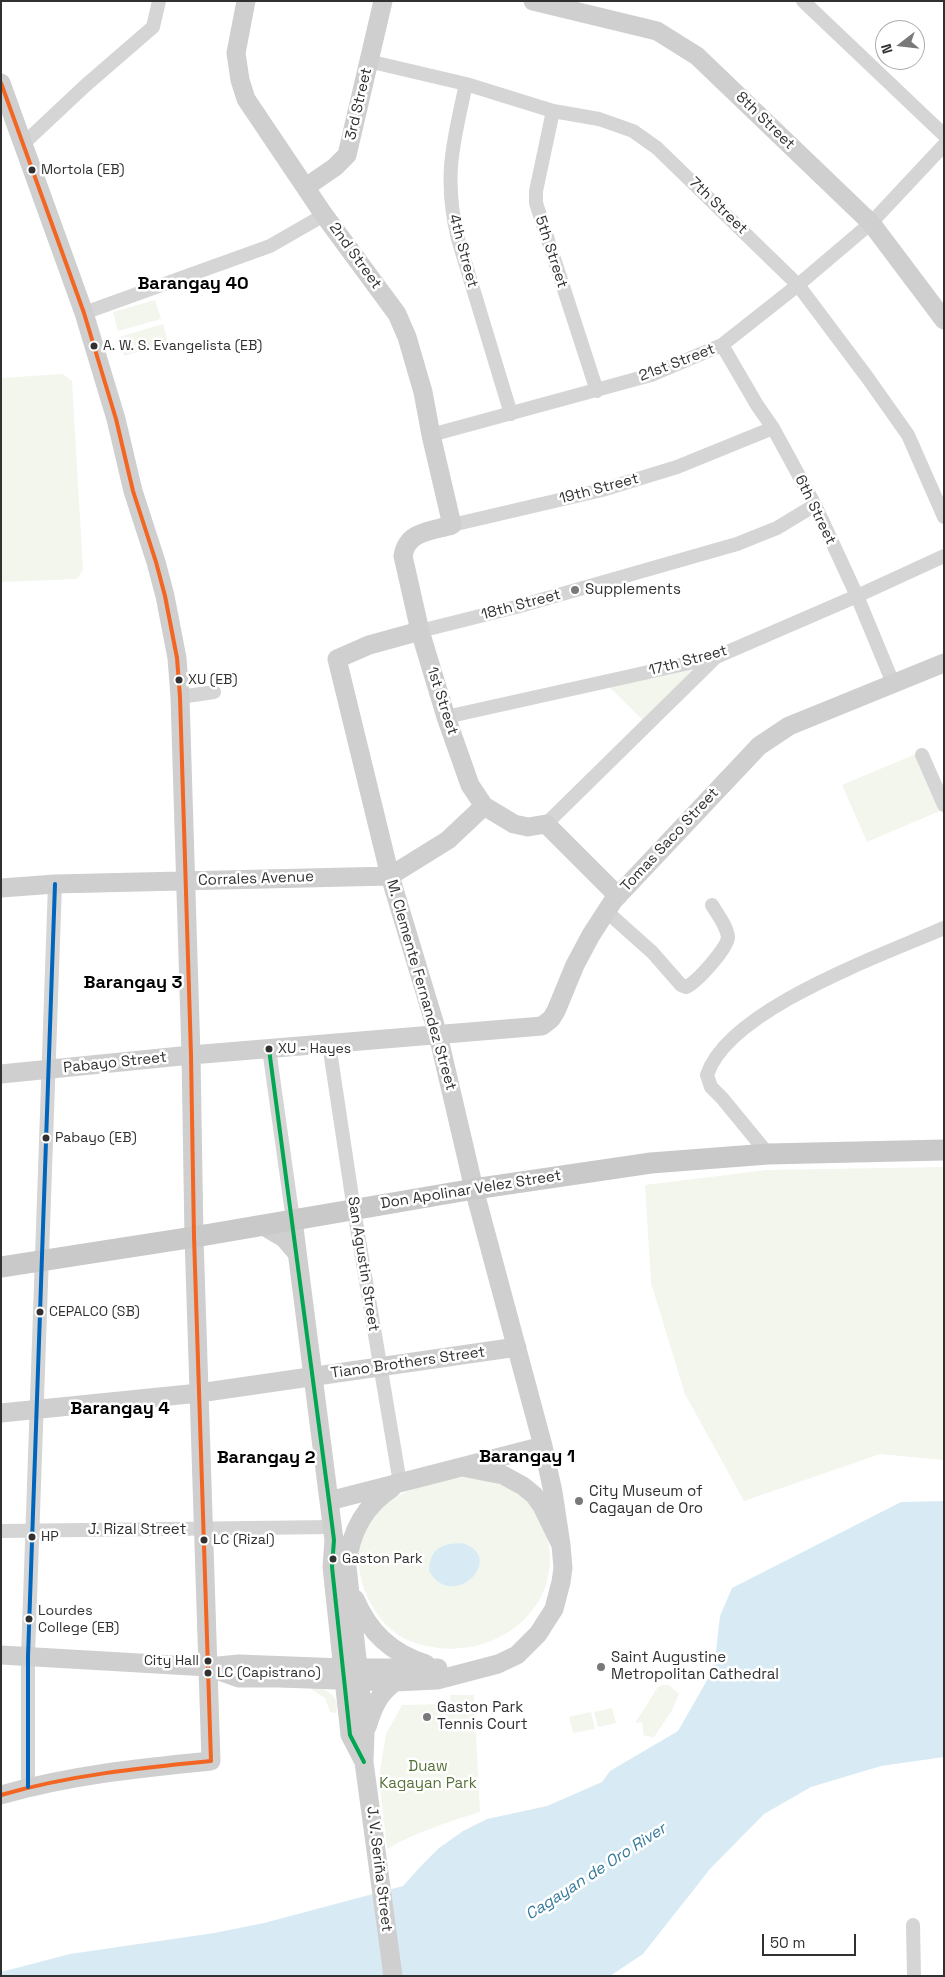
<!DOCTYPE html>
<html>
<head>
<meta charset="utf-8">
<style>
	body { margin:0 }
	#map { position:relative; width:945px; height:1977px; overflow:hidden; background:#fff; font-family:"Space Grotesk",sans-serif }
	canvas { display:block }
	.frame { position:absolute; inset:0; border:2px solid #313131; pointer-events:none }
	.north { position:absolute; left:875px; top:20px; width:50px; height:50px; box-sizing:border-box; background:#fff; border:1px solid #adadad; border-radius:50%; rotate:254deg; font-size:14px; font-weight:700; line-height:20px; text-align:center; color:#313131 }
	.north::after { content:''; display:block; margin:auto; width:18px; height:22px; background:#797979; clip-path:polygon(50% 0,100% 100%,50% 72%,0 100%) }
	.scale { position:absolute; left:762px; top:1934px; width:94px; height:22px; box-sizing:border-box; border:2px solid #313131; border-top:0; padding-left:6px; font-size:15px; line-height:18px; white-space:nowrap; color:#313131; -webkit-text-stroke:4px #fff; paint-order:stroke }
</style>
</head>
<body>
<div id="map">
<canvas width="945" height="1977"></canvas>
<div class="frame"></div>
<div class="north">N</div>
<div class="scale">50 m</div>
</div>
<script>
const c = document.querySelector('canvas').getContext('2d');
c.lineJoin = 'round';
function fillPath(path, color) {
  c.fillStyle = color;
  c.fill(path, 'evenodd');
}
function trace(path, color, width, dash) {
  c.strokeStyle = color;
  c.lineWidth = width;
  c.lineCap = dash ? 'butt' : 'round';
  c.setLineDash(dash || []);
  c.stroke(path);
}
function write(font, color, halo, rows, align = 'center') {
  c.font = font + ' "Space Grotesk",sans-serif';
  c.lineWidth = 5;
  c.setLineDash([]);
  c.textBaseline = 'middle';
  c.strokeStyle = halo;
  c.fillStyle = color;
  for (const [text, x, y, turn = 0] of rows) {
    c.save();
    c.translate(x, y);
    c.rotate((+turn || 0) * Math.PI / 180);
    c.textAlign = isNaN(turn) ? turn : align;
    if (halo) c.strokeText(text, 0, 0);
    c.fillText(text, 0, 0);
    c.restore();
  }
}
const green = new Path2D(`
	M155 300 161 319 118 331 113 312Z
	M163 324 168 343 124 356 119 337Z
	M63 374 72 381 83 570 77 579 1 582V378Z
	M700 666 645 722 606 684Z
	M918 753 942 810 867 842 842 785Z
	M944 1167V1460L880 1454 744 1501 685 1394 651 1283 645 1185 767 1170Z
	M465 1477C481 1479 498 1481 512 1489 530 1499 542 1516 547 1536 564 1604 504 1655 438 1648 423 1646 404 1641 393 1631 364 1607 348 1559 367 1525 384 1494 432 1479 465 1477Z
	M663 1685H669L679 1694 671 1712 654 1737 644 1736 642 1722 635 1723 658 1687Z
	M312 1686C327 1689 341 1696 336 1713L330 1712 325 1698 312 1690Z
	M450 1695H474L480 1812C448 1822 416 1832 387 1849L379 1777 386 1734 402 1705 451 1704Z
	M612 1708 616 1723 598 1727 594 1712Z
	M591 1712 595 1729 573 1733 569 1717Z`);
const water = new Path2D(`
	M944 1501V1757L881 1766 811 1787 764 1814 710 1869 643 1954 610 1976H1V1972L70 1954 214 1933 264 1923 403 1886 421 1866 439 1848 463 1831 487 1819 547 1806 602 1782 610 1771 678 1731 714 1668 720 1616 732 1588 901 1502Z
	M462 1543C508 1557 453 1613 429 1571 430 1548 441 1544 462 1543Z`);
const street = new Path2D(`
	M803 1 944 135
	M368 61 466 84 553 111 599 119 633 131 657 148 798 285 867 377 908 435 944 517
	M466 84C453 143 443 178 458 239L511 414
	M553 111 536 191V203L597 391
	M22 145 86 85 153 27 159 1
	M84 313 270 246 324 215
	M722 345 757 405 773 428 815 505 857 596 893 683
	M431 435 651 375 722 345 798 285 871 223 944 145
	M452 525 602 490 677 467 773 428
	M420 631 520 606 737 544 777 528 815 505
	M180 697 214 692
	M446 717 716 657 857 596 944 556
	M922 755 944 805
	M546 824 716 657
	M606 911 652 952 681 985 686 987C696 983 728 948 728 937 727 926 717 914 712 905
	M329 1044 354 1210 400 1483
	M269 1049 293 1220
	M768 1154 722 1098 711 1087 707 1075C728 1009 883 955 944 928
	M1 1531 332 1527
	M28 1787V1656L55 884
	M913 1925 914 1976`);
const secondary = new Path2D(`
	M246 1 236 53 240 80 246 99 324 215 397 314 407 337 423 392 431 435 452 525C431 531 407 531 403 556L420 631 446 717 470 785 484 806 514 824 528 827 546 824 618 896
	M533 1 657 31 697 56 871 223 944 320
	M1 83 84 313 116 419 133 491 156 562 165 596 177 658 180 697 191 1055 194 1237 211 1761C140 1768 70 1775 1 1795
	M306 187 335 167 347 155 383 1
	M420 631 369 645 337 659 390 876 438 1035 474 1189 543 1446 553 1492 561 1545
	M390 876 448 840 484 806
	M1 888 55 884 390 876
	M1 1074 191 1055 542 1026 551 1019 556 1011 575 965 591 935 613 901 759 746 789 726 944 663
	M293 1220 334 1540 332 1567 350 1735 364 1762
	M262 1225 284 1238 296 1252
	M1 1413 199 1393 517 1347
	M329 1501 543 1446
	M334 1540 347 1566 365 1733 364 1762 393 1976
	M347 1566C350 1533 364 1506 392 1488
	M355 1599C369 1632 391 1653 426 1664
	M1 1655 208 1667 239 1664 343 1668H438
	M208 1667 239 1678H279L395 1682 437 1680 498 1664 517 1655 538 1634 554 1609 561 1582 563 1568 561 1545 542 1506 534 1495 523 1486 503 1475 462 1467
	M367 1727C373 1708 378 1694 395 1682`);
const primary = new Path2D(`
	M1 1267 194 1237 474 1189 651 1163 768 1154 944 1150`);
const bus1 = new Path2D(`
	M1 83 84 313 116 419 133 491 156 562 165 596 177 658 180 697 191 1055 194 1237 211 1761C140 1768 70 1775 1 1795`);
const bus2 = new Path2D(`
	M28 1787V1656L55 884`);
const bus3 = new Path2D(`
	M269 1049 329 1501 334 1540 332 1567 350 1735 364 1762`);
const markers = [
	[32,170,4.5,"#313131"],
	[94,346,4.5,"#313131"],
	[575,590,5,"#797979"],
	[179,680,4.5,"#313131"],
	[269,1049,4.5,"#313131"],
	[46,1138,4.5,"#313131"],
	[40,1312,4.5,"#313131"],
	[579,1501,5,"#797979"],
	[32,1537,4.5,"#313131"],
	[204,1540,4.5,"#313131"],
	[333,1559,4.5,"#313131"],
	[29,1619,4.5,"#313131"],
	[208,1661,4.5,"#313131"],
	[601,1667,5,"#797979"],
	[208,1673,4.5,"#313131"],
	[427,1717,5,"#797979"]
];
const busNames = [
	["Mortola (EB)",41,170],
	["A. W. S. Evangelista (EB)",103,346],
	["XU (EB)",188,680],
	["XU - Hayes",278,1049],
	["Pabayo (EB)",55,1138],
	["CEPALCO (SB)",49,1312],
	["HP",41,1537],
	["LC (Rizal)",213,1540],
	["Gaston Park",342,1559],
	["Lourdes",38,1611],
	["College (EB)",38,1628],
	["City Hall",199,1661,"right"],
	["LC (Capistrano)",217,1673]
];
const streetNames = [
	["3rd Street",359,104,-77],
	["8th Street",765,121,44],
	["7th Street",718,206,44],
	["4th Street",463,251,75],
	["5th Street",551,252,72],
	["2nd Street",355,256,54],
	["21st Street",677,363,-21],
	["19th Street",599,489,-15],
	["6th Street",815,510,64],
	["18th Street",521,605,-15],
	["17th Street",688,661,-15],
	["1st Street",442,701,72],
	["Tomas Saco Street",670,840,-47],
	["Corrales Avenue",256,879,-2],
	["M. Clemente Fernandez Street",421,985,74],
	["Pabayo Street",115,1063,-6],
	["Don Apolinar Velez Street",471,1190,-9],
	["San Agustin Street",363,1264,81],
	["Tiano Brothers Street",408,1363,-8],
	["J. Rizal Street",137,1530],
	["J. V. Seriña Street",379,1869,83]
];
const poiNames = [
	["Supplements",585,590],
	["City Museum of",589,1492],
	["Cagayan de Oro",589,1509],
	["Saint Augustine",611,1658],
	["Metropolitan Cathedral",611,1675],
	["Gaston Park",437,1708],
	["Tennis Court",437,1725]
];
const parkNames = [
	["Duaw",428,1767],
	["Kagayan Park",428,1784]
];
const waterNames = [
	["Cagayan de Oro River",596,1872,-33]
];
const quarterNames = [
	["Barangay 40",193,284],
	["Barangay 3",133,983],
	["Barangay 4",120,1409],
	["Barangay 1",527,1457],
	["Barangay 2",266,1458]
];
fillPath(green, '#f2f6ed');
fillPath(water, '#d8ebf4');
trace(street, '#d5d5d5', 14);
trace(secondary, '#cfcfcf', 19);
trace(primary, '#c9c9c9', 21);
trace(bus1, '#f26522', 4);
trace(bus2, '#0065bd', 4);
trace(bus3, '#00a651', 4);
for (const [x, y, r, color] of markers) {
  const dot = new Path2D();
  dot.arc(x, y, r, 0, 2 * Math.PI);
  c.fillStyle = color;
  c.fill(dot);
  trace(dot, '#fff', 2);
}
write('14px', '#313131', '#fff', busNames, 'left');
write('15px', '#313131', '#fff', streetNames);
write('15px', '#313131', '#fff', poiNames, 'left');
write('15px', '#567239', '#fff', parkNames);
write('italic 16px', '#35799c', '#fff', waterNames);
write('bold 18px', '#000', '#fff', quarterNames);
</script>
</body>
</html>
